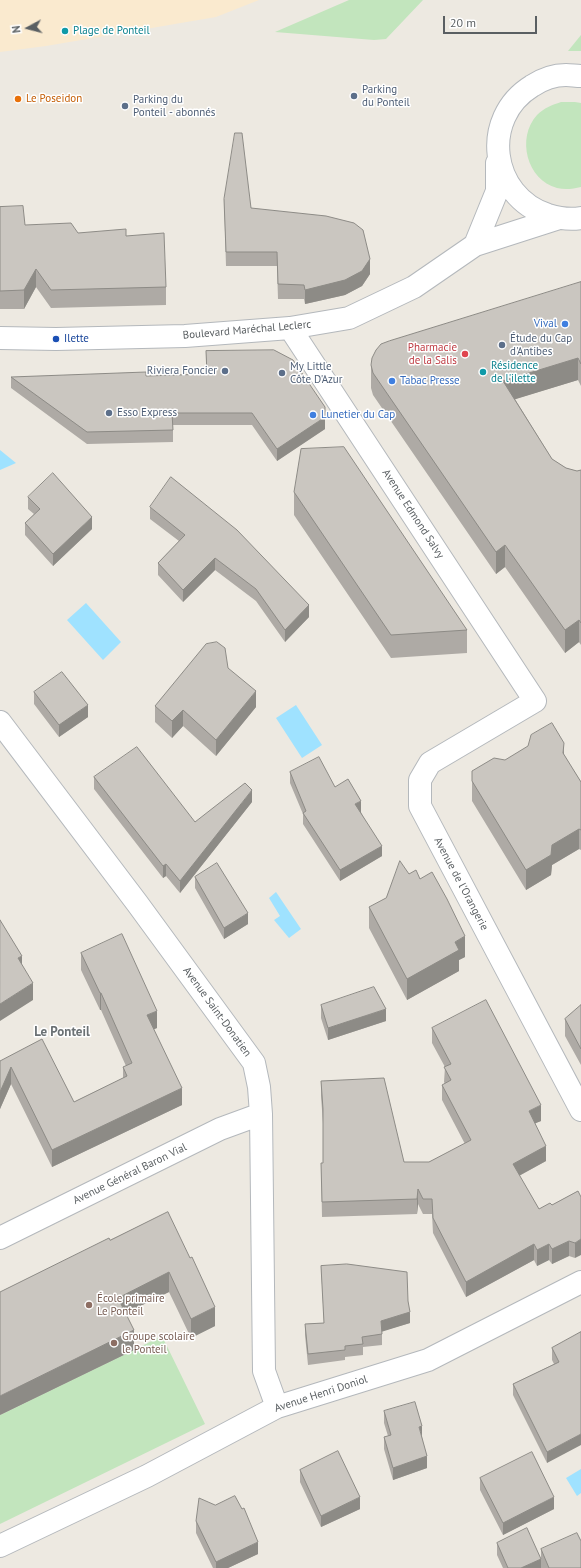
<!DOCTYPE html>
<html>
<head>
<meta charset="utf-8">
<style>
	body { margin:0 }
	#map { position:relative; width:581px; height:1568px; overflow:hidden; background:#ede9e1; font-family:"PT Sans",sans-serif }
	canvas { display:block }
	.north { position:absolute; left:8px; top:8px; width:40px; height:40px; -webkit-text-stroke:3px #fff; paint-order:stroke; rotate:263deg; font-size:11px; font-weight:700; line-height:16px; text-align:center; color:#5a5f62 }
	.north::after { content:''; display:block; margin:auto; width:14px; height:18px; background:#5a5f62; clip-path:polygon(50% 0,100% 100%,50% 72%,0 100%) }
	.scale { position:absolute; left:443px; top:16px; width:94px; height:18px; box-sizing:border-box; border:2px solid #5a5f62; border-top:0; padding-left:5px; font-size:12px; line-height:14px; white-space:nowrap; color:#5a5f62; -webkit-text-stroke:3px #fff; paint-order:stroke }
</style>
</head>
<body>
<div id="map">
<canvas width="581" height="1568"></canvas>
<div class="north">N</div>
<div class="scale">20 m</div>
</div>
<script>
const c = document.querySelector('canvas').getContext('2d');
c.lineJoin = 'round';
function fillPath(path, color) {
  c.fillStyle = color;
  c.fill(path, 'evenodd');
}
function trace(path, color, width, dash) {
  c.strokeStyle = color;
  c.lineWidth = width;
  c.lineCap = dash ? 'butt' : 'round';
  c.setLineDash(dash || []);
  c.stroke(path);
}
function write(font, color, halo, rows, align = 'center') {
  c.font = font + ' "PT Sans",sans-serif';
  c.lineWidth = 3;
  c.setLineDash([]);
  c.textBaseline = 'middle';
  c.strokeStyle = halo;
  c.fillStyle = color;
  for (const [text, x, y, turn = 0] of rows) {
    c.save();
    c.translate(x, y);
    c.rotate((+turn || 0) * Math.PI / 180);
    c.textAlign = isNaN(turn) ? turn : align;
    if (halo) c.strokeText(text, 0, 0);
    c.fillText(text, 0, 0);
    c.restore();
  }
}
const green = new Path2D(`
	M349 0H423L386 39 374 40 275 32Z
	M581 35V51H568Z
	M561 102H575L581 103V187C573 189 565 190 557 188 527 180 516 138 537 115 544 108 552 105 561 102Z
	M162 1336 205 1424 0 1524V1415Z`);
const sand = new Path2D(`
	M0 0H259L216 17 46 46 0 52Z`);
const water = new Path2D(`
	M0 450 16 463 0 470Z
	M86 603 121 642 103 660 67 620Z
	M296 705 322 745 302 758 276 718Z
	M276 892 301 929 289 938 274 920 280 916 269 898Z
	M581 1469V1493L577 1496 566 1478Z`);
const minor = new Path2D(`
	M581 76C576 76 571 75 566 75 554 75 541 80 532 86 480 118 490 196 548 215 558 218 570 220 581 218
	M475 245 497 191V163
	M290 328 535 701 430 763 420 780V806L581 1110
	M0 338 56 339 185 336 290 328 349 318 414 287 475 245 559 218
	M0 722 137 903 254 1063 259 1087 261 1114 264 1371 277 1407
	M0 1238 220 1129 261 1114
	M0 1546 147 1476 277 1407 428 1360 581 1282`);
const wall = new Path2D(`
	M224 199 251 208 370 274 362 286 345 295 305 304 304 299H278L277 266H226Z
	M0 207 25 225 78 233 126 236 166 287V305L51 308 36 287 24 309H0Z
	M581 282V386L578 380 515 399 552 459 566 468 577 471 581 470V645L579 642 565 653 505 567 496 574 373 395 371 388V365Z
	M206 351 325 429 277 461 252 425H173V442L87 444 11 388V377L146 376 206 374Z
	M294 492 467 630V653L391 658 294 515Z
	M28 497 92 529 53 566 25 535V523L34 514 28 509Z
	M150 507 309 617 285 642 256 601 215 570 183 602 158 575V563L179 541 150 519Z
	M228 668 256 707 216 756 183 726 172 738 155 722V706Z
	M34 692 88 717 59 737 34 704Z
	M564 755 581 782V850L579 849 552 865 551 875 526 890 472 801V781L505 760Z
	M290 772 335 787 361 812 382 856 340 881 303 824V814L290 783Z
	M94 777 195 822 252 802 180 893 166 876 163 878 94 789Z
	M195 877 248 924 224 939 195 888Z
	M369 907 465 957 459 960V971L407 1000 369 928Z
	M81 953 157 1028 154 1029 182 1105 52 1167 11 1084 0 1109V1061L74 1102 123 1078V1067L126 1066 101 1010H100L81 970Z
	M321 1005 386 1021 328 1040 321 1018Z
	M581 1005V1065L565 1036V1019Z
	M432 1028 541 1121 535 1123 546 1161 519 1176 539 1209 552 1205 578 1191 575 1258 569 1256 552 1264 549 1260 537 1266 534 1260 466 1297 433 1233 432 1214H423L418 1204 417 1214 322 1217 321 1163H323V1124L321 1096V1081L404 1162H429L465 1144 442 1100V1085L445 1084 444 1082 445 1067 432 1043Z
	M168 1212 215 1326 191 1338 169 1292 125 1313 134 1350 0 1415 110 1240Z
	M321 1266 408 1301 410 1323 382 1331V1345L363 1347V1355L345 1357V1360L308 1365 305 1335V1324L324 1323Z
	M581 1332 547 1463 513 1395V1384L554 1364 552 1360V1348Z
	M384 1411 422 1437 427 1468 393 1480 384 1449V1437L388 1436 384 1423Z
	M300 1470 360 1509 321 1527 300 1482Z
	M480 1478 554 1509 503 1535 480 1490Z
	M215 1505 258 1554 228 1568H213L196 1533V1521Z
	M497 1543 541 1559V1549L581 1568H503L497 1555Z`);
const shadedWall = new Path2D(`
	M370 259V274L362 286 345 295 305 304V290Z
	M36 269V287L24 309V290Z
	M578 358V380L503 403V381Z
	M325 417V429L277 461V449Z
	M92 517V529L53 566V554Z
	M505 545V567L496 574V552Z
	M215 558V570L183 602V590Z
	M309 605V617L285 642V630Z
	M579 620V642L565 653V630Z
	M256 691V707L216 756V740Z
	M88 705V717L59 737V725Z
	M183 710V726L172 738V721Z
	M564 743V763L563 753Z
	M252 790V802L180 893V881Z
	M361 801V812L355 815V804Z
	M579 829V849L552 865 551 875 526 890V870L552 845Z
	M382 846V856L340 881V870Z
	M166 864V876L163 878V866Z
	M248 913V924L224 939V928Z
	M465 936V957L459 960V971L407 1000V979L455 942Z
	M22 956V973L18 958Z
	M33 983V1000L0 1021V1004Z
	M100 993H101V1010H100Z
	M386 1009V1021L328 1040V1028Z
	M157 1011V1028L147 1032V1015Z
	M11 1067V1084L0 1109V1092Z
	M182 1088V1105L52 1167V1150Z
	M541 1105V1121L529 1126V1111Z
	M546 1146V1161L513 1179V1164Z
	M418 1189V1204L417 1214V1199Z
	M581 1239V1255L575 1258V1243Z
	M569 1241V1256L552 1264V1249Z
	M534 1244V1260L466 1297V1282Z
	M549 1244V1260L537 1266V1250Z
	M169 1272V1292L118 1317V1298Z
	M215 1307V1326L191 1338V1319Z
	M410 1312V1323L381 1332V1321Z
	M134 1330V1350L0 1415V1396Z
	M422 1426V1438L419 1427Z
	M581 1434V1445L547 1463V1452Z
	M427 1456V1468L393 1480V1468Z
	M360 1497V1509L321 1527V1516Z
	M554 1497V1509L503 1535V1523Z
	M258 1542V1554L228 1568H216V1562Z
	M541 1559V1568H521Z`);
const building = new Path2D(`
	M235 133H242L251 208 326 216 354 223 363 230 370 259 362 271 345 280 305 290 304 285 278 284 277 252H226L224 199Z
	M23 206 25 225 71 223 78 233 126 229V236L164 233 166 287 51 290 36 269 24 290 0 291V207Z
	M581 282V364L578 358 503 381 552 459 566 468 577 471 581 470V623L579 620 565 630 505 545 496 552 373 373 371 365 372 358 376 350 381 344 389 341Z
	M274 350 293 360 325 407V417L277 449 252 413H172L173 430 87 432 11 377 146 372V376L207 374 206 351Z
	M344 447 467 630 391 635 294 492 301 449Z
	M53 473 92 517 53 554 25 523 40 509 28 497Z
	M171 477 237 530 309 605 285 630 256 589 215 558 183 590 158 563 185 535 150 507Z
	M217 642 225 648 228 668 256 691 216 740 183 710 172 721 155 706 206 644Z
	M62 672 88 705 59 725 34 692Z
	M552 723 564 743 563 753 581 782V830L579 829 552 845 551 855 526 870 472 781V771L494 758 505 760 528 746 531 735Z
	M137 747 195 822 245 783 252 790 180 881 166 864 163 866 94 777Z
	M319 757 335 787 348 779 361 801 355 804 382 846 340 870 303 813 306 811 290 772Z
	M400 861 409 874 416 870 420 879 432 872 447 899 465 936 455 942 459 950 407 979 369 907 386 898Z
	M217 863 248 913 224 928 195 877Z
	M0 920 22 956 18 958 33 983 0 1004Z
	M122 934 157 1011 147 1015 182 1088 52 1150 11 1067 0 1092V1061L42 1039 74 1102 127 1076 123 1067 132 1063 101 993H100L81 953Z
	M374 987 386 1009 328 1028 321 1005Z
	M486 1000 541 1105 529 1111 546 1146 513 1164 539 1209 550 1203 552 1205 578 1191 581 1197V1239L575 1243 569 1241 552 1249 549 1244 537 1250 534 1244 466 1282 433 1218 432 1199H423L418 1189 417 1199 322 1202 321 1163H323V1109L321 1081 384 1078 404 1162H429L471 1140 442 1085 451 1080 444 1067 451 1064 432 1028Z
	M581 1005V1049L565 1019Z
	M168 1212 190 1258 192 1257 215 1307 191 1319 169 1272 118 1298 134 1330 0 1396V1292L109 1238 110 1240Z
	M347 1264 407 1272 408 1301 410 1312 381 1321 382 1334 362 1337 363 1344 345 1346V1350L308 1354 305 1324 324 1323 321 1266Z
	M581 1332V1434L547 1452 513 1384 559 1362 552 1348Z
	M415 1402 422 1426 419 1427 427 1456 393 1468 384 1437 391 1435 384 1411Z
	M338 1451 360 1497 321 1516 300 1470Z
	M532 1452 554 1497 503 1523 480 1478Z
	M235 1496 242 1509 244 1508 258 1542 216 1562 196 1521 199 1498 215 1505Z
	M527 1528 541 1559 521 1568H508L497 1543Z
	M577 1533 581 1541V1568H549L541 1549Z`);
const markers = [
	[65,31,4,"#0f9aa8"],
	[354,96,4,"#5c6f8a"],
	[18,99,4,"#e8710a"],
	[125,106,4,"#5c6f8a"],
	[565,324,4,"#3f7fe0"],
	[56,339,4,"#1a4fb4"],
	[502,345,4,"#5c6f8a"],
	[465,354,4,"#e0444e"],
	[225,371,4,"#5c6f8a"],
	[483,372,4,"#0f9aa8"],
	[282,373,4,"#5c6f8a"],
	[392,381,4,"#3f7fe0"],
	[109,413,4,"#5c6f8a"],
	[313,415,4,"#3f7fe0"],
	[89,1305,4,"#8d6e63"],
	[114,1343,4,"#8d6e63"]
];
const cultureNames = [
	["Plage de Ponteil",73,31],
	["Résidence",491,366],
	["de l'ilette",491,379]
];
const serviceNames = [
	["Parking",362,90],
	["du Ponteil",362,103],
	["Parking du",133,100],
	["Ponteil - abonnés",133,113],
	["Étude du Cap",510,339],
	["d'Antibes",510,352],
	["My Little",290,367],
	["Côte D'Azur",290,380],
	["Riviera Foncier",217,371,"right"],
	["Esso Express",117,413]
];
const foodNames = [
	["Le Poseidon",26,99]
];
const shopNames = [
	["Vival",557,324,"right"],
	["Tabac Presse",400,381],
	["Lunetier du Cap",321,415]
];
const streetNames = [
	["Boulevard Maréchal Leclerc",247,330,-5],
	["Avenue Edmond Salvy",413,514,57],
	["Avenue de l'Orangerie",461,884,62],
	["Avenue Saint-Donatien",217,1012,54],
	["Avenue Général Baron Vial",130,1174,-26],
	["Avenue Henri Doniol",321,1394,-18]
];
const transitNames = [
	["Ilette",64,339]
];
const healthNames = [
	["Pharmacie",457,348],
	["de la Salis",457,361]
];
const educationNames = [
	["École primaire",97,1299],
	["Le Ponteil",97,1312],
	["Groupe scolaire",122,1337],
	["le Ponteil",122,1350]
];
const quarterNames = [
	["Le Ponteil",62,1032]
];
fillPath(green, '#c2e5bd');
fillPath(sand, '#faeacf');
fillPath(water, '#9fe2ff');
trace(minor, '#b4b8bc', 24);
trace(minor, '#fff', 22);
fillPath(wall, '#aeaaa5');
fillPath(shadedWall, '#8d8b86');
fillPath(building, '#cac6c0');
trace(building, '#8d8b86', 1);
for (const [x, y, r, color] of markers) {
  const dot = new Path2D();
  dot.arc(x, y, r, 0, 2 * Math.PI);
  c.fillStyle = color;
  c.fill(dot);
  trace(dot, '#fff', 1.5);
}
write('11px', '#0d838f', '#fff', cultureNames, 'left');
write('11px', '#4e5e75', '#fff', serviceNames, 'left');
write('11px', '#c56008', '#fff', foodNames, 'left');
write('11px', '#366cbe', '#fff', shopNames, 'left');
write('11px', '#5a5f62', '#fff', streetNames);
write('11px', '#164399', '#fff', transitNames, 'left');
write('11px', '#be3a42', '#fff', healthNames, 'right');
write('11px', '#785e54', '#fff', educationNames, 'left');
write('bold 13px', '#6b7174', '#fff', quarterNames);
</script>
</body>
</html>
